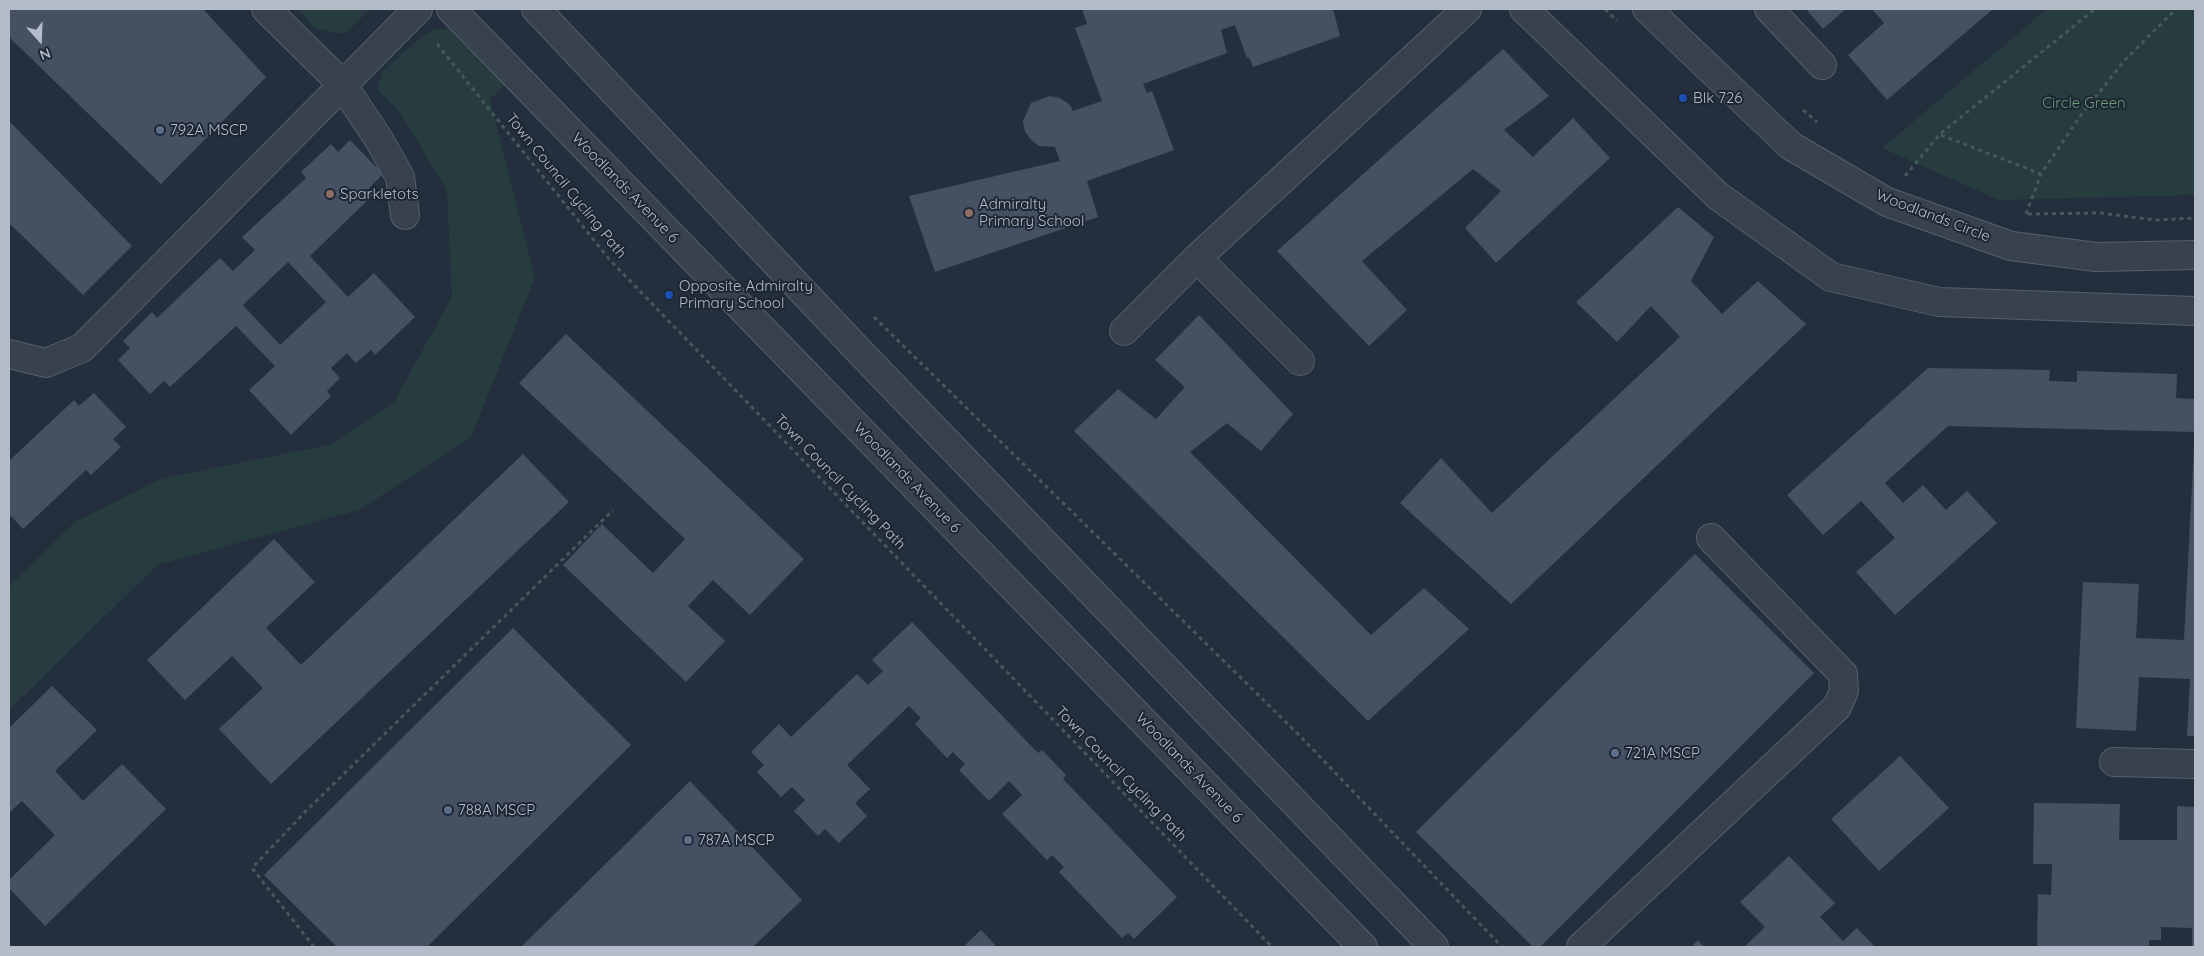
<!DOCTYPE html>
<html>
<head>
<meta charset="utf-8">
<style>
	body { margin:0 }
	#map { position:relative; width:2204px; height:956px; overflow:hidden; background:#242f3e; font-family:Quicksand,sans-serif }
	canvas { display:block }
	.frame { position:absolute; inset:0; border:10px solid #b4bcc9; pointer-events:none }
	.north { position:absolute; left:15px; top:15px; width:50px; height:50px; -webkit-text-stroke:4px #1d2633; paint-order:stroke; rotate:160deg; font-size:14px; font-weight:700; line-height:20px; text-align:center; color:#b4bcc9 }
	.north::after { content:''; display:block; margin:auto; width:18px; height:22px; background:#b4bcc9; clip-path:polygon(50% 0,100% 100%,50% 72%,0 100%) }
</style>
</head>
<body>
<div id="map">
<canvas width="2204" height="956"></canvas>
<div class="frame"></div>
<div class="north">N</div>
</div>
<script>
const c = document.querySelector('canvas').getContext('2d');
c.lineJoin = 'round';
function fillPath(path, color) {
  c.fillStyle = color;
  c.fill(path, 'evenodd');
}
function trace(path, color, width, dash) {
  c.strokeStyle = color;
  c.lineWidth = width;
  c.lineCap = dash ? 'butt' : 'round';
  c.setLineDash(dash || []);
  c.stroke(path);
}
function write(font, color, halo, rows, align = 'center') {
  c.font = font + ' Quicksand,sans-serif';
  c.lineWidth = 4;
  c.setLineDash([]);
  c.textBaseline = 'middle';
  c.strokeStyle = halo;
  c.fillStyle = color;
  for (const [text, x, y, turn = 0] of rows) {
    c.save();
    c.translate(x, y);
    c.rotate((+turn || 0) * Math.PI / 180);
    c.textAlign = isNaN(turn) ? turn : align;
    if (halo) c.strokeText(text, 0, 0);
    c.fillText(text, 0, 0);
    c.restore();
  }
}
const green = new Path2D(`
	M297 9H370L345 34 317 29Z
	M2047 9H2195V195L1999 200 1882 148Z
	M435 29 461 30 511 80 490 99 535 278 471 437 359 510 157 565 9 710V586L75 522 160 479 329 445 394 402 452 297 447 191 399 111 377 89 382 72 422 36Z`);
const building = new Path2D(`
	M9 9H203L266 77 161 184 9 37Z
	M1082 9H1333L1340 36 1253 67 1249 57 1247 58 1235 25 1221 30 1227 53 1143 84 1147 93 1152 91 1174 150 1087 181 1098 217 935 272 909 196 1060 161 1055 147 1039 146 1031 140 1025 132 1023 121 1031 103 1050 96 1060 98 1069 104 1073 111 1102 101 1075 28 1087 24Z
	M1806 9H1846L1823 29Z
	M1872 9H1993L1887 100 1848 55 1884 23Z
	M1503 49 1549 96 1504 130 1533 157 1573 118 1610 158 1496 263 1465 228 1501 191 1473 169 1362 261 1407 310 1369 346 1277 251Z
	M9 121 132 246 83 295 9 223Z
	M350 140 383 174 369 188 374 194 310 256 348 297 374 273 415 317 375 355 371 350 356 363 347 353 331 368 340 378 327 391 331 396 291 435 249 390 275 366 236 326 170 387 164 381 150 394 118 360 130 348 123 341 152 312 157 318 220 258 233 271 255 250 242 237 306 178 301 172 331 144 338 152ZM288 262 326 302 280 345 243 305Z
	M1678 207 1714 237 1691 281 1722 314 1758 281 1806 324 1511 604 1400 503 1441 458 1492 513 1680 337 1651 306 1617 342 1576 302Z
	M1199 315 1293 414 1261 451 1227 423 1190 452 1371 635 1424 588 1469 629 1368 721 1074 431 1118 389 1156 419 1185 387 1155 360Z
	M566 334 804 559 750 615 713 580 688 606 725 641 686 682 563 565 602 524 653 573 685 539 519 383Z
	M1928 368 2050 370 2049 381 2077 382V371L2177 374 2176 398 2195 399V432L1948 426 1885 483 1903 503 1923 485 1946 510 1967 491 1997 523 1895 615 1856 572 1895 538 1861 501 1823 535 1787 495Z
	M94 393 126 427 113 439 121 447 91 475 86 470 23 529 11 516 9 518V461L74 400 79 406Z
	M2194 445 2195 736H2187L2190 679 2139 677 2136 731 2076 728 2083 582 2139 584 2136 638 2184 640Z
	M523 454 569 502 271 784 219 729 263 688 232 656 185 700 147 660 274 539 315 582 266 628 301 665Z
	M1695 554 1814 673 1540 947H1533L1416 832Z
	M912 622 1038 753 1042 750 1066 775 1063 779 1177 897 1134 939 1128 933 1122 938 1059 872 1064 867 1052 855 1047 860 1002 814 1022 795 1009 781 989 801 959 770 965 764 953 752 947 758 915 724 921 718 909 706 847 765 870 789 855 803 867 816 839 843 825 829 818 836 794 811 805 800 792 787 781 797 757 772 764 765 751 752 779 724 791 737 857 674 868 685 883 671 872 660Z
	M513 628 631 745 427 947H337L264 875Z
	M52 686 97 730 55 771 83 801 122 764 166 809 45 926 9 888V880L55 835 22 801 9 813V728Z
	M1900 756 1949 808 1879 871 1831 819Z
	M690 781 802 900 753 947H521Z
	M2034 803 2120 804 2119 840H2177V806L2195 807V947H2192V928L2161 927V940H2149V947H2037L2038 894 2051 895 2052 864H2033Z
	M1789 856 1835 903 1820 917 1843 941 1857 928 1875 947H1744L1765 927 1740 902Z
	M981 930 997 947H963Z
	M1698 940 1704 947H1691Z`);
const path = new Path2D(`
	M1605 9 1617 21
	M437 44 609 259 1272 947
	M1803 110 1817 122
	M1941 135 2041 174
	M1905 176 1940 134 2095 9
	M2026 214 2041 174 2081 115 2125 60 2176 9
	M2028 214 2101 213 2156 220 2195 218
	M874 317 1302 738 1502 947
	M314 947 252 868 306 811 613 510`);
const minor = new Path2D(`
	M266 9 342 84 378 138 400 177 405 215
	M451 9 1363 947
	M536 9 860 352 1434 947
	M1524 9 1718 196 1831 277 1939 302 2195 311
	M1647 9 1791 146 1887 202 2011 246 2096 257 2195 255
	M1769 9 1822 65
	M1197 258 1300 361
	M1124 331 1197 258 1467 9
	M9 354 46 363 82 348 418 9
	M2114 762 2195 764
	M1581 947 1837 707 1844 691 1843 674 1711 538`);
const markers = [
	[1683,98,5,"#1a4fb4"],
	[160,130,5,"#5c6f8a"],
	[330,194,5,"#8d6e63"],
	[969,213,5,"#8d6e63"],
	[669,295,5,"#1a4fb4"],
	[1615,753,5,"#5c6f8a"],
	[448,810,5,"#5c6f8a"],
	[688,840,5,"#5c6f8a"]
];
const poiNames = [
	["Blk 726",1693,98],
	["792A MSCP",170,130],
	["Sparkletots",340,194],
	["Admiralty",979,204],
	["Primary School",979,221],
	["Opposite Admiralty",679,286],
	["Primary School",679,303],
	["721A MSCP",1625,753],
	["788A MSCP",458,810],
	["787A MSCP",698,840]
];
const parkNames = [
	["Circle Green",2084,103]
];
const streetNames = [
	["Town Council Cycling Path",566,186,51],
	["Woodlands Avenue 6",625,188,46],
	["Woodlands Circle",1933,216,21],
	["Woodlands Avenue 6",907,478,46],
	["Town Council Cycling Path",840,482,46],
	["Woodlands Avenue 6",1189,768,46],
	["Town Council Cycling Path",1121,774,46]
];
fillPath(green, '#263c3f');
fillPath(building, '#455162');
trace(minor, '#565f6c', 30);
trace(path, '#44595c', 3, [4, 4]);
trace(minor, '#38414e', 28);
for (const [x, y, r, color] of markers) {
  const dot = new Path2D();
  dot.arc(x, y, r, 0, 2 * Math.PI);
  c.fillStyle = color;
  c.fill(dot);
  trace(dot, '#1d2633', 2);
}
write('15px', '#b4bcc9', '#1d2633', poiNames, 'left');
write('15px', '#6b9a76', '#1d2633', parkNames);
write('15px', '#b4bcc9', '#1d2633', streetNames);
</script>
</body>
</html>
